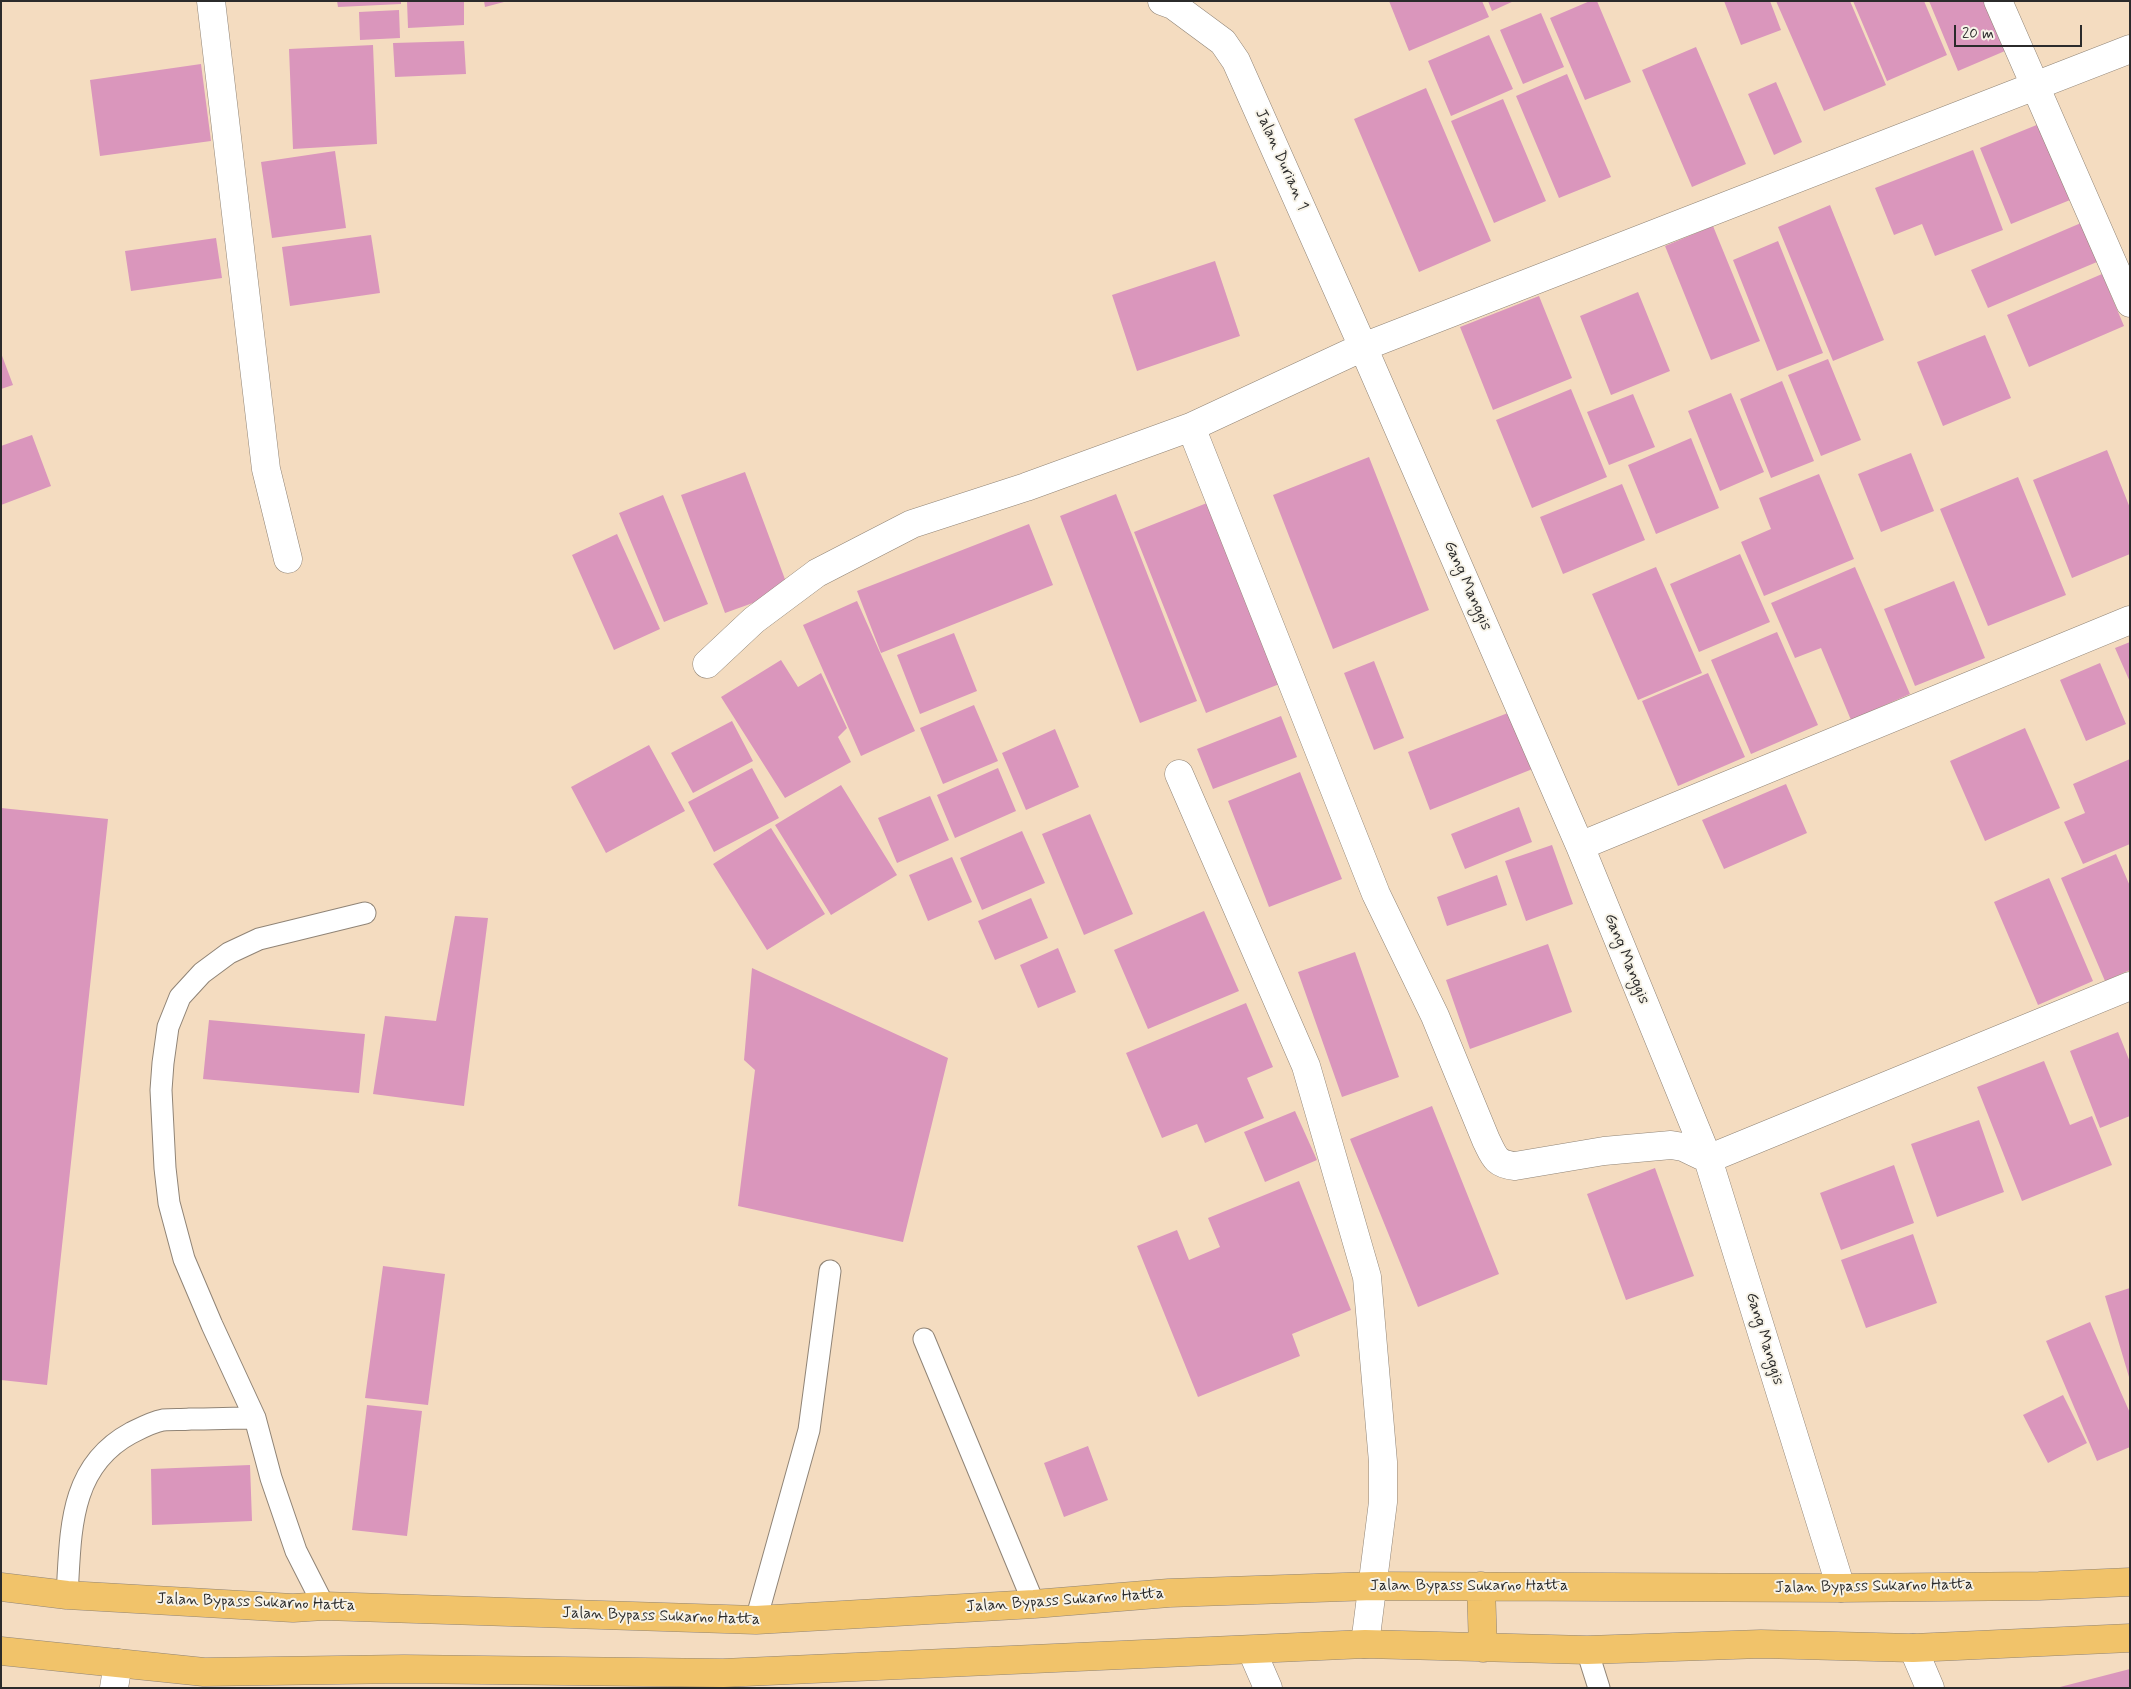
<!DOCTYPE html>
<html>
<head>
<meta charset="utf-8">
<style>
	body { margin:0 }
	#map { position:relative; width:2131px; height:1689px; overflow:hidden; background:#f4dcc0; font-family:Mynerve,sans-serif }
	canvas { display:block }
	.frame { position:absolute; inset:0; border:2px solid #2b2b2b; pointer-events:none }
	.scale { position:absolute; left:1954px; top:25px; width:128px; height:22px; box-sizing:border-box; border:2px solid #2b2b2b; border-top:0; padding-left:6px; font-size:15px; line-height:18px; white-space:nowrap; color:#2b2b2b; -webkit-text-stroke:4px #f7f3e8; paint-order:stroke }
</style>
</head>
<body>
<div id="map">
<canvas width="2131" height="1689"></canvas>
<div class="frame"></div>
<div class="scale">20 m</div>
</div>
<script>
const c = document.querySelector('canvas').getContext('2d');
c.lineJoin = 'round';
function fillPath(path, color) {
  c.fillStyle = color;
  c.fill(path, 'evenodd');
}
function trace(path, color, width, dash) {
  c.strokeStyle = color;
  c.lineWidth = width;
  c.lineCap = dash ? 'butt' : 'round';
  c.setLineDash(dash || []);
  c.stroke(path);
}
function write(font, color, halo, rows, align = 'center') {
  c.font = font + ' Mynerve,sans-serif';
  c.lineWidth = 4;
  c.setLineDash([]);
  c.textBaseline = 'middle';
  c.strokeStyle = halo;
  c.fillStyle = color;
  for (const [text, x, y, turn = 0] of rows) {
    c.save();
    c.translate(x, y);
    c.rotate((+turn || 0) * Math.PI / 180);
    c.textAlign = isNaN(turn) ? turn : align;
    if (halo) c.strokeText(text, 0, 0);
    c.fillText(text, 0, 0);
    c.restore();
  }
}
const building = new Path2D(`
	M337 1H401V4L338 7Z
	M407 1H464V25L408 28Z
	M484 1H504V2L485 7Z
	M1389 1H1482L1489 17 1409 51Z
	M1488 1H1514L1492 11Z
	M1590 1H1597L1631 82 1585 100 1550 18Z
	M1724 1H1770L1781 30 1741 45Z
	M1776 1H1850L1886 85 1824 111Z
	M1853 1H1924L1947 55 1887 81Z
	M1929 1H1992L2012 48 1958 71Z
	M399 10 400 38 360 40 359 12Z
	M1541 13 1564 67 1523 84 1500 30Z
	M1489 35 1513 89 1451 116 1428 61Z
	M464 41 466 74 395 77 393 43Z
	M373 45 377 144 293 149 289 49Z
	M1696 47 1746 164 1692 187 1642 70Z
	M201 64 211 141 100 156 90 80Z
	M1567 74 1611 177 1559 198 1516 96Z
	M1776 82 1802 142 1774 155 1748 94Z
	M1426 88 1491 241 1419 272 1354 119Z
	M1503 99 1546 201 1494 223 1451 121Z
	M2044 122 2075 198 2011 224 1980 148Z
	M1973 150 2003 230 1935 256 1922 224 1894 235 1875 188Z
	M335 151 346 228 272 238 261 162Z
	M1830 205 1884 340 1833 361 1778 227Z
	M2088 220 2104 259 1988 308 1971 270Z
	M1713 226 1760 341 1711 360 1665 246Z
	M371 235 380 293 290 306 282 247Z
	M216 238 222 278 131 291 125 251Z
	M1778 241 1823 353 1777 371 1733 260Z
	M1215 261 1240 336 1137 371 1112 295Z
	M2102 274 2124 326 2029 367 2007 315Z
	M1638 292 1670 371 1611 395 1580 316Z
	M1539 296 1572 378 1493 410 1460 327Z
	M1985 335 2011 398 1943 426 1917 362Z
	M1 353 13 385 1 389Z
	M1828 359 1861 440 1821 456 1788 375Z
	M1782 381 1814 461 1771 478 1740 399Z
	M1571 389 1607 477 1532 508 1496 420Z
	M1731 393 1764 472 1720 491 1688 411Z
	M1633 394 1655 447 1609 465 1587 412Z
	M32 435 51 486 1 505V446Z
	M1691 438 1719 508 1656 534 1628 465Z
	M2107 450 2130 508V554L2072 578 2033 480Z
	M1911 453 1934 511 1881 532 1858 474Z
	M1369 457 1429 610 1333 649 1273 495Z
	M745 472 789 590 725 613 681 495Z
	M1819 474 1854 559 1764 596 1741 542 1771 529 1759 498Z
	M2018 477 2066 595 1988 626 1940 509Z
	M1622 484 1645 540 1563 574 1540 517Z
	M1116 494 1197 701 1140 723 1060 516Z
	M663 495 708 604 664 622 619 513Z
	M1212 501 1282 683 1206 713 1134 532Z
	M1029 524 1053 585 881 653 857 591Z
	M617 534 660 629 614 650 572 555Z
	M1740 554 1770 622 1699 652 1670 584Z
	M1656 567 1702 673 1638 700 1592 594Z
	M1855 567 1910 694 1851 720 1821 648 1795 658 1771 603Z
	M1954 581 1985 658 1915 686 1884 609Z
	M857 601 915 731 861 756 803 625Z
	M1777 632 1818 725 1751 754 1711 660Z
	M954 633 977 691 920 714 897 655Z
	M2130 642V682L2115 648Z
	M781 660 798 687 821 673 847 728 838 737 851 762 785 798 721 697Z
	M1374 661 1404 738 1374 750 1344 673Z
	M2100 663 2126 724 2086 741 2060 680Z
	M1708 673 1745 757 1678 786 1642 701Z
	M974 705 998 761 943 784 920 728Z
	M1513 711 1535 768 1430 810 1408 752Z
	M1281 716 1297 757 1213 789 1197 749Z
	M732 721 753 761 693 793 671 753Z
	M2025 728 2060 808 1985 841 1950 761Z
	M1055 729 1079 787 1026 810 1002 753Z
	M649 745 685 811 606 853 571 787Z
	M2130 759V844L2083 864 2064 822 2085 813 2073 784Z
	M752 768 779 818 714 852 688 802Z
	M998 768 1016 811 955 838 937 795Z
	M1300 772 1342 879 1269 907 1228 801Z
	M1786 784 1807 833 1724 869 1702 820Z
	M841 785 897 875 831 915 775 825Z
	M930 796 949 840 897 863 878 818Z
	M1519 807 1532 842 1465 869 1451 834Z
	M1 808 108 819 47 1385 1 1380Z
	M1090 814 1133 914 1084 935 1042 834Z
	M771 828 825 914 767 950 713 864Z
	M1022 831 1045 883 982 910 960 858Z
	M1552 845 1573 904 1526 921 1505 861Z
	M2116 854 2130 886V970L2105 981 2061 878Z
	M952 857 972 902 928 921 909 875Z
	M1497 875 1507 905 1447 926 1437 897Z
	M2049 878 2093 981 2038 1005 1994 902Z
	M1031 898 1048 938 995 960 978 921Z
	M1204 911 1239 991 1148 1029 1114 950Z
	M455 916 488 918 464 1106 373 1094 385 1016 436 1021Z
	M1548 944 1572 1012 1470 1049 1446 980Z
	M1058 948 1076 992 1038 1008 1020 965Z
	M1355 952 1399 1077 1342 1097 1298 972Z
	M752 968 948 1058 903 1242 738 1206 755 1070 744 1060Z
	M1246 1003 1273 1067 1247 1078 1264 1118 1205 1143 1197 1124 1162 1138 1126 1053Z
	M209 1020 365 1034 359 1093 203 1079Z
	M2118 1032 2130 1062V1116L2100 1128 2070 1051Z
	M2044 1061 2070 1125 2092 1116 2112 1165 2022 1201 1977 1087Z
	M1432 1106 1499 1274 1418 1307 1350 1139Z
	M1295 1111 1317 1160 1265 1182 1244 1132Z
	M1979 1120 2004 1192 1937 1217 1911 1144Z
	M1894 1165 1914 1223 1841 1250 1820 1193Z
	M1655 1168 1694 1276 1626 1300 1587 1194Z
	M1299 1181 1351 1310 1292 1334 1300 1356 1198 1397 1137 1246 1177 1230 1189 1260 1220 1247 1208 1218Z
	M1913 1234 1937 1303 1866 1328 1841 1260Z
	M383 1266 445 1274 428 1405 365 1398Z
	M2130 1288V1377H2129L2105 1296Z
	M2090 1322 2130 1413V1447L2097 1461 2046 1341Z
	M2063 1395 2087 1443 2048 1463 2023 1415Z
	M367 1405 422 1411 407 1536 352 1530Z
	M1088 1446 1108 1500 1064 1517 1044 1463Z
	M250 1465 252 1521 152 1525 151 1469Z
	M2130 1669V1688H2060V1687Z`);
const lane = new Path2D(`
	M924 1339 1034 1604
	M67 1595C71 1533 68 1467 131 1433 141 1428 152 1422 163 1420 172 1419 182 1420 190 1419 212 1419 234 1418 255 1418
	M324 1606 296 1551 271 1478 255 1418 212 1325 184 1259 169 1203 165 1168 161 1090 163 1063 168 1027 180 997 202 973 229 953 259 939 365 913
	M756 1620 809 1430 830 1271
	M1587 1650 1599 1688`);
const street = new Path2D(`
	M211 1 266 469 288 559
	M1162 1 1173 5 1223 42 1236 61 1363 347 1580 846 1708 1159 1841 1588
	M1998 1 2130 303
	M1191 427 1376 894 1435 1016 1486 1140C1494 1156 1495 1164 1515 1166L1604 1151 1671 1145 1683 1147 1708 1159 2130 986
	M707 664 754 620 817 573 912 524 1026 487 1191 427 1363 347 2130 49
	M1179 774 1306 1066 1367 1277 1383 1462V1502L1365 1644
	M1580 846 2130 620
	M1913 1648 1930 1688
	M1252 1651 1268 1688
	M114 1688 118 1663`);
const highway = new Path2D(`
	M1481 1586 1483 1648
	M1 1587 67 1595 293 1608 324 1606 756 1620 1034 1604 1169 1593 1373 1586 1841 1588 2039 1586 2130 1582
	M1 1651 204 1672 404 1669 723 1673 1365 1644 1587 1650 1761 1644 1913 1648 2130 1638`);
const streetNames = [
	["Jalan Durian 1",1281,160,66],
	["Gang Manggis",1467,586,66],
	["Gang Manggis",1626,959,68],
	["Gang Manggis",1764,1339,73],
	["Jalan Bypass Sukarno Hatta",1469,1587],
	["Jalan Bypass Sukarno Hatta",1874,1587,-1],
	["Jalan Bypass Sukarno Hatta",1065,1601,-4],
	["Jalan Bypass Sukarno Hatta",256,1603,2],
	["Jalan Bypass Sukarno Hatta",661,1617,2]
];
fillPath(building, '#da96bc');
trace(lane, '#908476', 23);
trace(street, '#908476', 29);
trace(highway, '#908476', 29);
trace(lane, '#fff', 21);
trace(street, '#fff', 28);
trace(highway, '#f1c36a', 28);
write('16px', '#2b2b2b', '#f7f3e8', streetNames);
</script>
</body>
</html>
